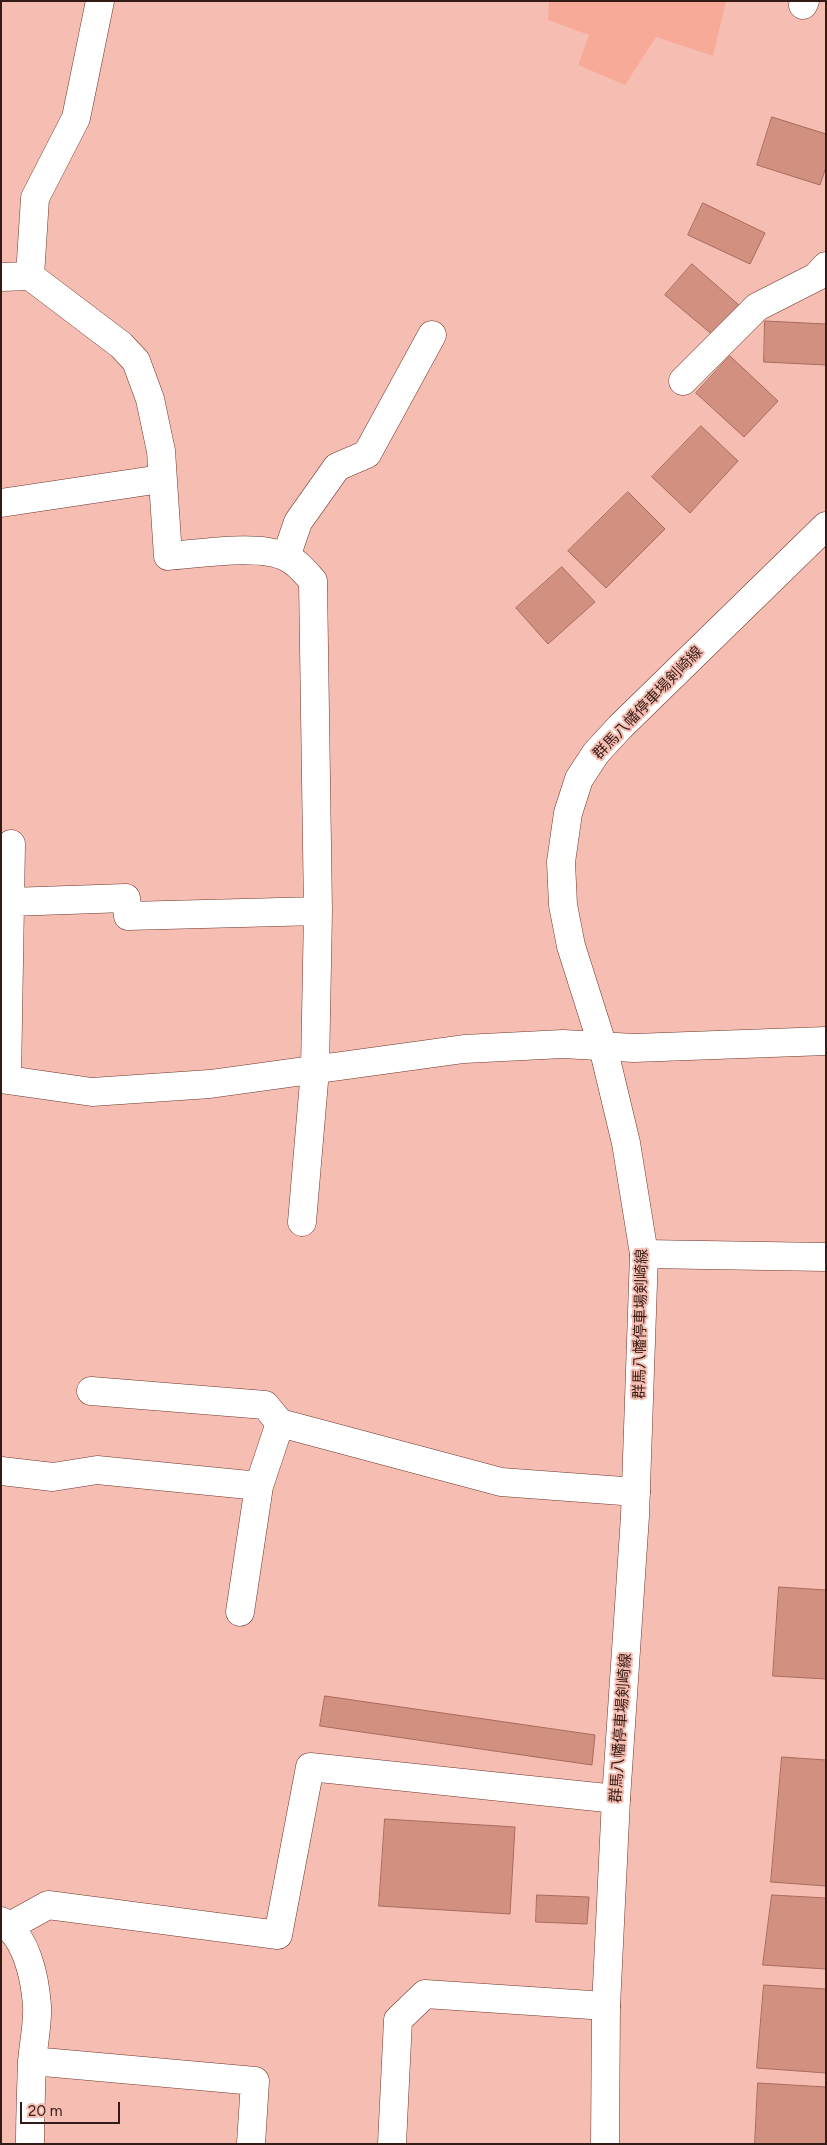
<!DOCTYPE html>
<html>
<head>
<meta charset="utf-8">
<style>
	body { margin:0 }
	#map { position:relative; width:827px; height:2145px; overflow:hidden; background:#f6beb2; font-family:Figtree,sans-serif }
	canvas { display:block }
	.frame { position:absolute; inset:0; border:2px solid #331a14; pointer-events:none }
	.scale { position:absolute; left:20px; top:2102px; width:100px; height:22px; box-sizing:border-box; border:2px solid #331a14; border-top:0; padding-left:6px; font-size:15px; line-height:18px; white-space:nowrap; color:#331a14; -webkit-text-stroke:4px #f6beb2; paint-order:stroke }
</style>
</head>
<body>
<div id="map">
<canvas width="827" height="2145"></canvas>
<div class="frame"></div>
<div class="scale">20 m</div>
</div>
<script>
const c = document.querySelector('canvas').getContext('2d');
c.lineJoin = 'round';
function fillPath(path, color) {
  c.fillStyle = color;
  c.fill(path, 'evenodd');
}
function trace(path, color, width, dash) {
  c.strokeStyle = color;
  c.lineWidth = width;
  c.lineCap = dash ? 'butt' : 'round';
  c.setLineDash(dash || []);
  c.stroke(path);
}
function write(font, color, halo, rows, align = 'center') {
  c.font = font + ' Figtree,"Noto Sans JP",sans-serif';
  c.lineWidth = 4;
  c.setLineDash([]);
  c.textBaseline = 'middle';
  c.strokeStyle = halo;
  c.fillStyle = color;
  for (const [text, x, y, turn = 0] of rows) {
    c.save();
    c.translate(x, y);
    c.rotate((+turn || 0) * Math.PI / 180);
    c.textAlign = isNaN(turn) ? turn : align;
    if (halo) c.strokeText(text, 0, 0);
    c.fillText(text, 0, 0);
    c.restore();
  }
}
const green = new Path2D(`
	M549 1H726L713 56 656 37 625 85 578 65 589 35 548 20Z`);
const building = new Path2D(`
	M772 117 826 134V167L820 185 757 165Z
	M703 203 765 233 750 264 688 235Z
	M692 264 740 306 714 336 665 295Z
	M765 321 826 324V365L764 362Z
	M730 356 778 401 744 437 696 393Z
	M701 426 738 461 690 513 652 477Z
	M628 492 665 529 606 588 568 551Z
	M562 567 595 602 548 644 516 608Z
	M779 1587 826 1590V1679L773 1676Z
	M325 1696 595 1735 592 1765 320 1726Z
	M782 1757 826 1760V1886L771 1882Z
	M385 1819 515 1827 510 1914 379 1906Z
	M537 1895 589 1897 587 1924 536 1922Z
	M772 1895 826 1898V1969L763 1965Z
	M764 1985 826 1989V2073L757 2068Z
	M758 2083 826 2087V2144H755Z`);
const minor = new Path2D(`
	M803 5 805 1
	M30 276 35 198 76 118 100 1
	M1 277 30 276 121 345 136 361 150 399 161 451 168 556C199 554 261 543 288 558 298 563 305 572 313 581L318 911 315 1070 302 1222
	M683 381 757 307 816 277 826 266
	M1 503 161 479
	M286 557 298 522 337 467 367 454 432 335
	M10 902 126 898 128 916 318 911
	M1 1079 92 1092 210 1084 464 1049 563 1044 634 1048 826 1041
	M7 1079 11 844
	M644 1254 826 1257
	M91 1391 265 1405 280 1423
	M1 1471 53 1477 97 1470 259 1486
	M240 1612 259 1486 280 1423 501 1482 636 1492
	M1 1921C27 1937 35 1978 37 2006 38 2025 33 2045 32 2063 31 2090 30 2117 30 2144
	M10 1926 48 1905 278 1935 310 1767 616 1799
	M32 2061 255 2081 251 2144
	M392 2144 398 2020 425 1994 606 2006`);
const major = new Path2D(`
	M605 2144 606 2006 616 1799 635 1516 644 1254 626 1143 603 1047 571 946 563 905 561 862 568 813 579 779 596 753 620 727 826 526`);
const streetNames = [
	["群馬八幡停車場剣崎線",648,703,-46],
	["群馬八幡停車場剣崎線",641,1324,-89],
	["群馬八幡停車場剣崎線",621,1728,-86]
];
fillPath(green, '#f8aa99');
fillPath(building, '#d29081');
trace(building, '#a96a5d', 1);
trace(minor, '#6f352a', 29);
trace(major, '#6f352a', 29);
trace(minor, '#fff', 28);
trace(major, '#fff', 28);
write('15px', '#331a14', '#f6beb2', streetNames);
</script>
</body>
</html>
